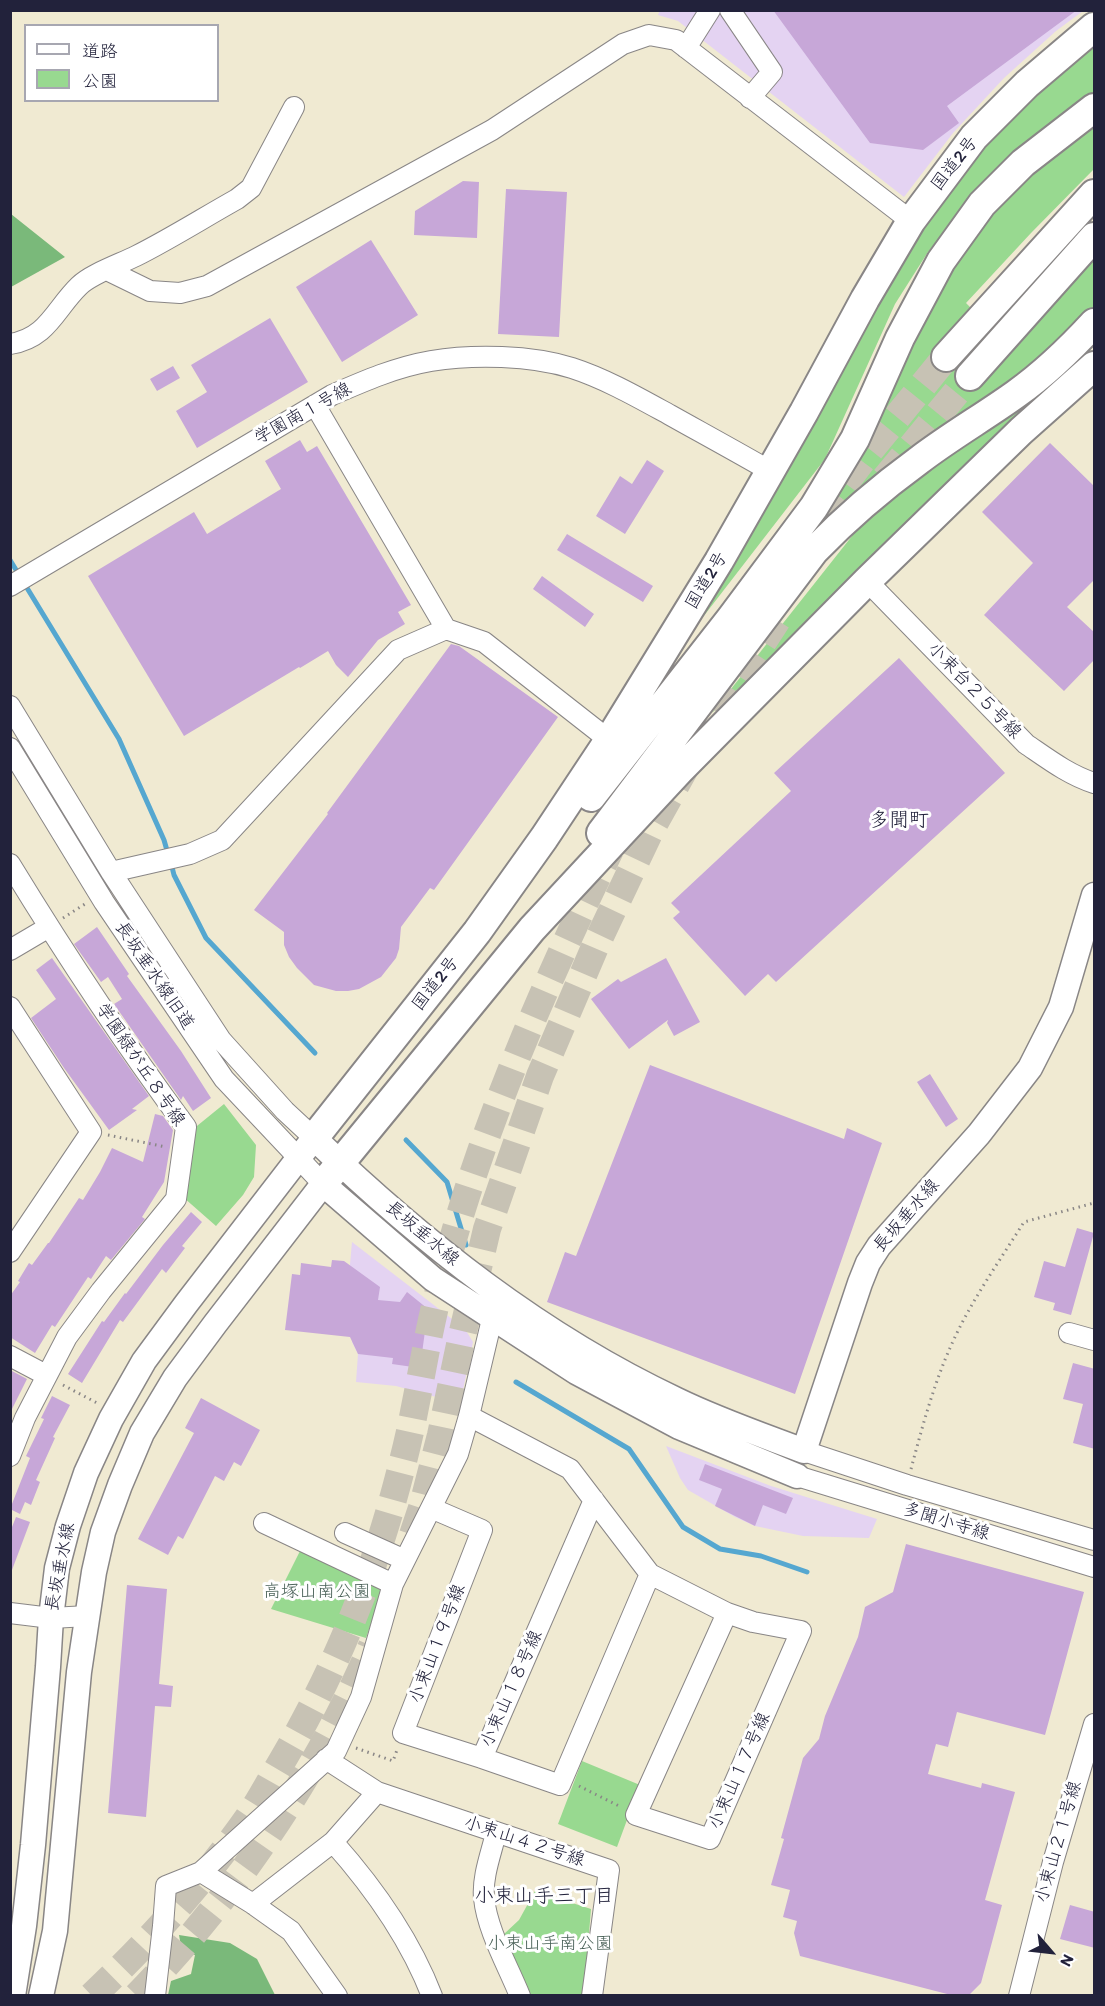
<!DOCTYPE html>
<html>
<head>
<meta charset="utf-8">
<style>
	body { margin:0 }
	#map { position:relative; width:1105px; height:2006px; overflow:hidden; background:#f0ead2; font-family:Itim,"Klee One",sans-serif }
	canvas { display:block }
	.frame { position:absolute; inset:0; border:12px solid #22223b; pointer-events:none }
	.legend { position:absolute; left:24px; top:24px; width:195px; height:78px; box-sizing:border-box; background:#fff; border:2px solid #a7a7b1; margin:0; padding:8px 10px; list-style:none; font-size:18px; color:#22223b }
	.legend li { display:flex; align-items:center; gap:12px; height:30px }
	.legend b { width:30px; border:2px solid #a7a7b1 }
	.north { position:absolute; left:1021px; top:1922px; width:60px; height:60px; -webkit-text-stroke:4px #fff; paint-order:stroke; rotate:118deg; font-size:16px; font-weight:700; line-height:24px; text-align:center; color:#22223b }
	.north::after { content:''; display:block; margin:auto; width:21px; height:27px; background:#22223b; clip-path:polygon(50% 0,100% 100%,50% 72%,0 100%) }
</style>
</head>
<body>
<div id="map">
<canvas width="1105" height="2006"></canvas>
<div class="frame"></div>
<ul class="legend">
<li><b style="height:8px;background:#fff"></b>道路</li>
<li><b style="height:16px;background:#98d990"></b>公園</li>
</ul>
<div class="north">N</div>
</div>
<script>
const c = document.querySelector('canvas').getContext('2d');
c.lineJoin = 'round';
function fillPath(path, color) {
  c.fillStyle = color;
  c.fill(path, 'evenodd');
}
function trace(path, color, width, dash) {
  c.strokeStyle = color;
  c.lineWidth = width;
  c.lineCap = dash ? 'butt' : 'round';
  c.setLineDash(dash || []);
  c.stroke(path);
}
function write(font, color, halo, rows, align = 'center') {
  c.font = font + ' Itim,"Klee One",sans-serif';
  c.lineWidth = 6;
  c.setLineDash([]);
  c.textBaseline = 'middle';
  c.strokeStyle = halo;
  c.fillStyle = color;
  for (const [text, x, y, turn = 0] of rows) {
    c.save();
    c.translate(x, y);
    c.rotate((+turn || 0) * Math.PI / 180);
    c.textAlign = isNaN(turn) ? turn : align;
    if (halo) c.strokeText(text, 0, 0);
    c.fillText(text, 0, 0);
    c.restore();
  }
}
const built = new Path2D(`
	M660 10 1083 11 1056 31 1004 78 953 133 904 197 678 21 658 15Z
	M352 1242 465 1329 473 1342 459 1409 436 1397 396 1386 356 1382 358 1354 352 1342 358 1295 348 1287Z
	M666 1446 771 1486 877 1519 869 1538 803 1536 755 1526 735 1517 688 1490 680 1478Z`);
const green = new Path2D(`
	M1094 47V92L1032 138 982 186 928 252 895 304 825 459 703 617 908 247 996 132 1057 75Z
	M1094 123V169L1031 233 966 303 971 308 937 350 977 384 1094 259V310L1050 354 848 503 834 494 941 279 1000 203 1037 166Z
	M1094 351V358L712 713 871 512 892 493 1046 392Z
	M224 1104 256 1145 254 1177 243 1195 216 1226 183 1197 192 1130Z
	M300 1551 383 1589 366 1638 271 1609Z
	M582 1761 640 1785 617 1847 558 1824Z
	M535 1891 591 1909 584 1995H529L504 1934 519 1920Z`);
const forest = new Path2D(`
	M11 214 65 257 11 287H10Z
	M179 1935 230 1943 257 1959 275 1995H168L171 1981 191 1974 195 1955 182 1952Z`);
const stream = new Path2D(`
	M10 560 119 739 164 840 168 854
	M171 863 174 875 206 938 315 1053
	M406 1140 447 1182 466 1245
	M516 1382 629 1449 683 1527 720 1549 761 1556 807 1572`);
const building = new Path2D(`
	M773 10H1077L947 106 959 123 923 150 870 143Z
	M463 181 479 182 477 238 414 235 415 211Z
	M506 189 567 192 559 337 498 334Z
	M371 240 418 315 342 362 296 287Z
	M270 318 308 382 197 448 176 411 207 392 191 365Z
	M173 366 180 378 157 391 150 379Z
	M300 440 307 452 317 446 411 605 398 612 405 624 378 640 348 677 336 665 328 651 300 668 299 667 184 736 88 576 194 512 207 534 281 489 265 461Z
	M1050 443 1095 487V579L1067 607 1095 633V659L1064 691 984 615 1033 563 982 512Z
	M647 460 664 471 625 534 596 516 620 476 632 484Z
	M567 534 653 586 643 602 557 550Z
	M542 576 594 614 585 627 533 589Z
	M451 644 459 646 558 717 434 890 430 888 401 927 399 949 396 958 381 977 359 989 348 991H336L314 985 297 968 289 957 284 945V932L254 910 328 814 327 813Z
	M899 658 1005 773 776 982 768 974 745 996 673 918 680 912 671 903 791 791 774 773Z
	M97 927 129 974 127 976 181 1051 211 1098 193 1111 183 1096 181 1100 114 1004 122 999 108 977 101 982 74 944Z
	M52 958 149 1096 132 1109 137 1110 109 1130 64 1068 31 1018 56 999 36 970Z
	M666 958 700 1022 674 1036 667 1023 668 1020 629 1049 591 999 618 979 621 982Z
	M650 1065 844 1139 847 1128 882 1143 795 1394 547 1302 565 1252 576 1256Z
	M930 1074 958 1119 946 1127 917 1082Z
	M155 1114 163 1116 173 1130 164 1182 142 1217 145 1219 111 1260 106 1256 91 1279 88 1277 55 1327 52 1325 35 1353 10 1337V1296L20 1282 18 1281 29 1263 32 1265 48 1243H49L79 1198 83 1200 100 1172 112 1148 143 1162Z
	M191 1212 202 1222 182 1246 185 1248 166 1273 162 1269 123 1322 120 1320 82 1383 68 1374 102 1321 104 1322 125 1293 126 1294 163 1245Z
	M1077 1228 1094 1233 1071 1315 1053 1310 1055 1303 1034 1297 1044 1261 1065 1267Z
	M332 1260 344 1261 380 1287 378 1300 400 1302 407 1292 428 1309 420 1368 392 1364 393 1358 358 1354 350 1337 285 1330 292 1274 300 1275 301 1263 331 1267Z
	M1073 1363 1095 1369V1449L1073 1443 1083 1404 1063 1399Z
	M10 1370 27 1379 10 1413Z
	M52 1396 70 1405 53 1437 55 1438 36 1480 40 1482 31 1505 25 1502 20 1514 10 1509 30 1458 26 1456 44 1419 41 1418Z
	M201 1398 260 1430 241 1466 234 1462 224 1481 215 1476 183 1539 178 1536 168 1555 138 1539 194 1433 185 1428Z
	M705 1464 793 1498 786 1514 763 1505 755 1526 715 1506 722 1489 699 1480Z
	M16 1517 30 1522 12 1570 10 1532Z
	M906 1544 1084 1592 1045 1735 957 1712 948 1747 936 1744 928 1774 981 1788 982 1783 1015 1792 985 1900 1002 1905 981 1983 969 1995H951L800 1956 794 1933 797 1921 783 1917 790 1890 771 1885 784 1839 781 1838 803 1758 819 1739 825 1716 858 1637 865 1607 893 1592Z
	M127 1585 167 1589 159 1684 173 1686 171 1707 155 1706 146 1817 108 1813Z
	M1070 1905 1095 1912V1948L1060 1939Z`);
const highwayTunnel = new Path2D(`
	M885 479 970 376
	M820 517 866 455 946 357
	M413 1535 423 1505 441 1435 461 1340 487 1229 540 1076 595 947 650 831 708 727 777 620
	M92 1996C149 1942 203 1882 248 1818 259 1802 268 1785 278 1768 336 1671 376 1571 403 1461 417 1407 424 1351 437 1298 446 1263 456 1227 467 1193 505 1075 556 961 610 850
	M137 1996C235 1895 316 1776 372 1646`);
const path = new Path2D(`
	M63 918 85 904
	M108 1135 166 1147
	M63 1385 97 1403
	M911 1469C923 1424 935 1379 955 1337 974 1297 1000 1260 1024 1222L1094 1203
	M356 1748 393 1761 397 1750
	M579 1786 621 1807`);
const minor = new Path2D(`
	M730 10 772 72 750 98
	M686 48 710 10
	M107 270 150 291 180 293 207 286 492 130 623 44 649 35 676 40 911 221
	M10 344C48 338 55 309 79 286 91 274 120 264 136 256 170 239 203 218 237 199L251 188 294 107
	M315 405 446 629 484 642 609 740
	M867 581 1026 744C1048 759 1069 775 1094 783
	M10 586 332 395C364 381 396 367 431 361 473 354 531 355 572 368 606 379 639 398 670 415 704 434 737 452 770 471
	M10 706 111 872 221 1040 285 1111 314 1138
	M10 748 104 902 224 1079 323 1184
	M10 864C65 954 123 1042 186 1127L176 1199 101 1291 67 1337 25 1418 10 1456
	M111 872 190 854 222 840 398 650 446 629
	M10 950 49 927
	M10 1007 91 1132 10 1252
	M1069 1333 1094 1340
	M10 1356 46 1375
	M469 1416 570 1469 650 1574 727 1613 753 1622 801 1631 710 1839 636 1815 727 1613
	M804 1451 907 1485 1094 1540
	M797 1476 1094 1567
	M594 1500 482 1758 560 1785 650 1574
	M431 1508 482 1530 403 1733 482 1758
	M264 1523 393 1584
	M345 1533 405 1560
	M10 1613 51 1618 88 1616
	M326 1759 377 1792 609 1870 592 1996
	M496 1833C491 1854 482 1877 484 1898 487 1930 508 1966 520 1996
	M333 1842C374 1888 410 1939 432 1996
	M201 1872 253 1904 291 1931 337 1996
	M253 1904 333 1842 377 1792
	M155 1996 163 1926 166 1886 201 1872 336 1751 361 1697 393 1584 458 1454 469 1416 492 1319
	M1019 1996 1053 1862 1094 1724`);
const major = new Path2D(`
	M13 1996 24 1926 33 1845 48 1667 51 1618 57 1568 68 1526 86 1473 111 1419 144 1361 186 1304 314 1138C422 1242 541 1336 677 1400 718 1420 762 1435 804 1451L860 1283 868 1263 879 1246 979 1134 1030 1068 1061 1007 1094 895
	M41 1996 55 1931 79 1672 94 1572 103 1532 120 1485 142 1433 175 1378 215 1324 323 1184 433 1279 576 1372 679 1427 797 1476`);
const highway = new Path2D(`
	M946 357 1094 194
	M970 376 1094 237
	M591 797 731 618 814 507 855 439 900 338 941 261 982 204 1023 163 1094 108
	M601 833 814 551C846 518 881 488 918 461 949 437 984 417 1016 394 1044 374 1071 348 1094 323
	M314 1138 477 932 544 838 609 740 719 561 804 412 865 299 911 221 974 137 1027 84 1094 27
	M323 1184 532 929 679 771 867 581 1021 431 1094 366`);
const streetNames = [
	["国道2号",955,164,-52],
	["学園南１号線",303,414,-29],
	["国道2号",707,581,-59],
	["小束台２５号線",974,691,46],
	["長坂垂水線旧道",154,976,56],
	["国道2号",436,984,-52],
	["学園緑が丘８号線",140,1065,56],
	["長坂垂水線",907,1216,-49],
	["長坂垂水線",422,1234,40],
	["多聞小寺線",946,1522,17],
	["長坂垂水線",61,1567,-79],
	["小束山１９号線",438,1644,-69],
	["小束山１８号線",512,1689,-66],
	["小束山１７号線",740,1771,-66],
	["小束山４２号線",524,1842,18],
	["小束山２１号線",1059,1842,-74]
];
const parkNames = [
	["高塚山南公園",317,1592],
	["小束山手南公園",550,1944]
];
const neighbourhoodNames = [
	["多聞町",899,821],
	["小束山手三丁目",544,1897]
];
fillPath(built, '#e4d3f2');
fillPath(green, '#98d990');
fillPath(forest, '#7ab97a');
trace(stream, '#55a7d0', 5);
fillPath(building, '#c7a7d8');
trace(highwayTunnel, '#c7c2b4', 28, [28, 14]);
trace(minor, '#898686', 22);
trace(major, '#898686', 27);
trace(highway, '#898686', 32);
trace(path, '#898686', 3, [1.5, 4.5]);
trace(minor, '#fff', 20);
trace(major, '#fff', 24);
trace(highway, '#fff', 28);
write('18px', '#22223b', '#fff', streetNames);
write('18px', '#4b6259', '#fff', parkNames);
write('20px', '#22223b', '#fff', neighbourhoodNames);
</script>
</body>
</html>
